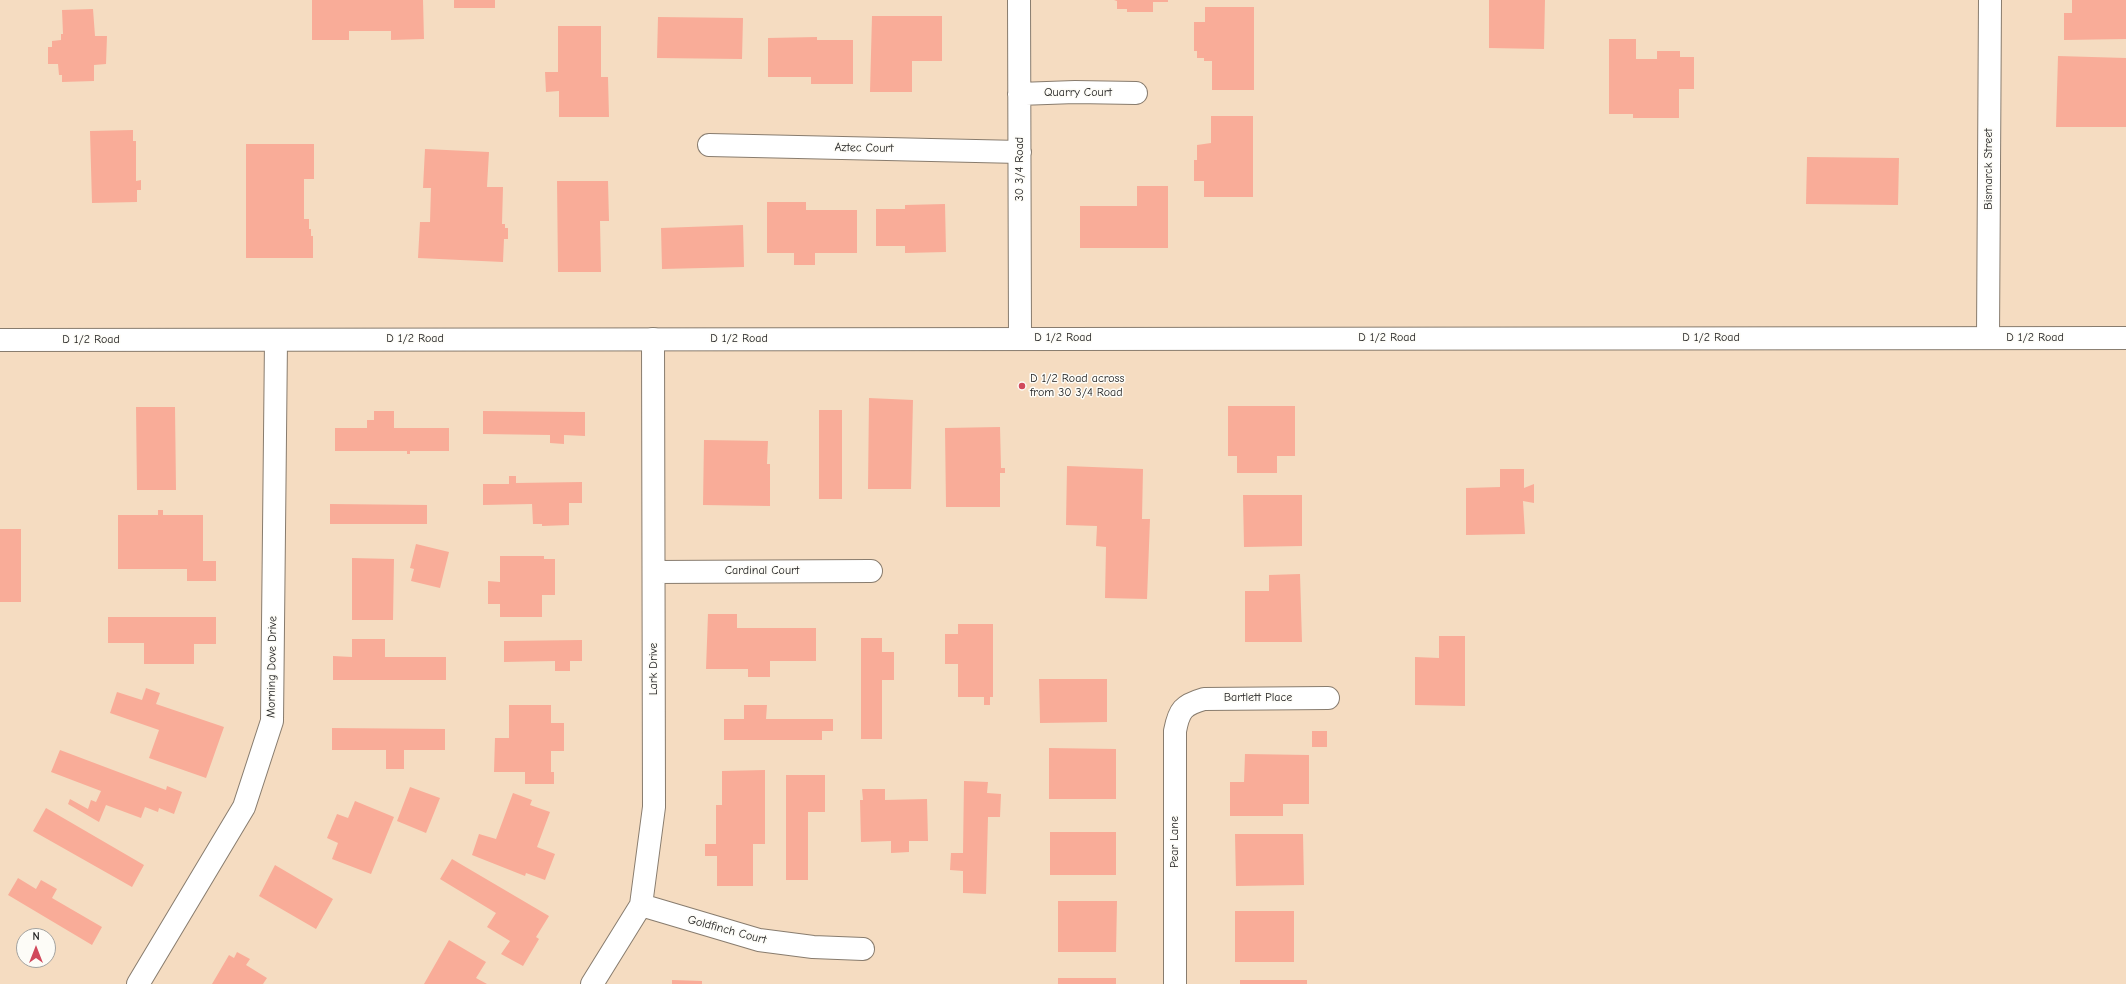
<!DOCTYPE html>
<html>
<head>
<meta charset="utf-8">
<style>
	body { margin:0 }
	#map { position:relative; width:2126px; height:984px; overflow:hidden; background:#f5dcc1; font-family:"Comic Neue",sans-serif }
	canvas { display:block }
	.north { position:absolute; left:16px; top:928px; width:40px; height:40px; box-sizing:border-box; background:#fdfcf7; border:1px solid #a3a29f; border-radius:50%; rotate:0deg; font-size:11px; font-weight:700; line-height:16px; text-align:center; color:#1c1c1c }
	.north::after { content:''; display:block; margin:auto; width:14px; height:18px; background:#d1495b; clip-path:polygon(50% 0,100% 100%,50% 72%,0 100%) }
</style>
</head>
<body>
<div id="map">
<canvas width="2126" height="984"></canvas>
<div class="north">N</div>
</div>
<script>
const c = document.querySelector('canvas').getContext('2d');
c.lineJoin = 'round';
function fillPath(path, color) {
  c.fillStyle = color;
  c.fill(path, 'evenodd');
}
function trace(path, color, width, dash) {
  c.strokeStyle = color;
  c.lineWidth = width;
  c.lineCap = dash ? 'butt' : 'round';
  c.setLineDash(dash || []);
  c.stroke(path);
}
function write(font, color, halo, rows, align = 'center') {
  c.font = font + ' "Comic Neue",sans-serif';
  c.lineWidth = 3;
  c.setLineDash([]);
  c.textBaseline = 'middle';
  c.strokeStyle = halo;
  c.fillStyle = color;
  for (const [text, x, y, turn = 0] of rows) {
    c.save();
    c.translate(x, y);
    c.rotate((+turn || 0) * Math.PI / 180);
    c.textAlign = isNaN(turn) ? turn : align;
    if (halo) c.strokeText(text, 0, 0);
    c.fillText(text, 0, 0);
    c.restore();
  }
}
const building = new Path2D(`
	M312 0H423L424 39 391 40V31H349V40H312Z
	M454 0H495V8H454Z
	M1114 0H1168V2H1153V12H1127V9H1117V1Z
	M1489 0H1545L1544 49 1489 48Z
	M2072 0H2126V39L2064 40V13H2072Z
	M1205 7H1254V90H1212V61H1204V58H1197V51H1194V22H1205Z
	M93 9 95 36H107L106 64 94 65V81L62 82V75H59L58 64H48V47H52V41L61 40V34H63L62 10Z
	M872 16H942V61H912V92H870Z
	M658 17 743 18 742 59 657 58Z
	M558 26H601V77H608L609 117H559V91L546 92 545 72H558Z
	M817 37V40H853V84H811V77H768V38Z
	M1609 39H1636V59H1657V51H1680V57H1694V89H1679V118H1633V114H1609Z
	M2058 56 2126 58V127H2056Z
	M1211 116H1253V197H1204V181H1194V160H1197V145L1211 143Z
	M133 130V141H136V181L141 180V190H137V202L92 203 90 131Z
	M246 144H314V179H304V219H309V229H311V236H313V258H246Z
	M425 149 489 152 487 187H503L502 224H505V228H508V239H504L503 262 418 258 420 222H430L431 188H423Z
	M1807 157 1899 158 1898 205 1806 204Z
	M557 181H608L609 221H600L601 272H558Z
	M1137 186H1168V248H1080V206H1137Z
	M767 202H806V210H857V253H815V265H794V253H767Z
	M945 204 946 252 905 253V246H876V209H905V205Z
	M743 225 744 267 662 269 661 228Z
	M869 398 913 400 911 489H868Z
	M1228 406H1295V456H1277V473H1237V456H1228Z
	M136 407H175L176 490H137Z
	M819 410H842V499H819Z
	M374 411H394V428H449V451H410V454H407V451H335V428H367V420H374Z
	M483 411 585 412V436L564 435V444L550 443V435L483 434Z
	M1000 427 1001 468H1005V473H1000V507H946L945 428Z
	M704 440 768 441 767 464H770V506L703 505Z
	M1067 466 1143 469 1142 519H1150L1147 599 1105 598 1106 547 1096 546 1097 526 1066 525Z
	M1500 469H1524V488L1534 484V503L1523 501 1525 534 1466 535V488L1500 487Z
	M509 476H516V483L582 482V503H569V525L542 526V524H533L532 504 483 505V484H509Z
	M1243 495H1302V546L1244 547Z
	M330 504 427 505V524H330Z
	M158 510H163V515H203V561H216V581H187V569H118V515H158Z
	M0 529H21V602H0Z
	M416 544 449 552 440 588 411 581 414 569 410 568Z
	M500 556H544V559H555V595H542V617H500V604H488V581L500 582Z
	M352 558 394 559 393 620H352Z
	M1300 574 1302 642H1245V591H1269V575Z
	M708 614H737V628H816V661H770V677H748V669H706Z
	M108 617H216V644H194V664H144V643H108Z
	M958 624H993V697H990V705H984V697H958V664H945V634H958Z
	M1439 636H1465V706L1415 705V657L1439 658Z
	M861 638H882V652H894V680H882V739H861Z
	M352 639H385V657H446V680H333V656L352 657Z
	M582 640V661H570V671H555V661L504 662V641Z
	M1039 679H1107V722L1040 723Z
	M146 688 160 693 156 704 224 727 206 778 149 758 159 730 110 713 117 692 142 700Z
	M509 705H551V723H564V751H551V772H554V784H525V772H494L495 738H509Z
	M744 705H767L766 719H833V731H822V740H724V719H744Z
	M332 728 445 729V750H404V769H386V750H332Z
	M1312 731H1327V747H1312Z
	M1049 748 1116 749V799H1049Z
	M60 750 166 790 167 786 182 792 174 814 159 808 158 812 145 807 141 818 106 805 99 822 68 804 70 799 88 809 91 800 96 802 101 791 51 772Z
	M1245 754 1309 755V804H1283V816H1230V782H1244Z
	M765 770V844H753V886H717V856H705V844H716V805H722V771Z
	M786 775H825V812H808V880H786Z
	M964 781 988 782 987 793 1001 794 1000 817H988L986 894 963 893V871L950 870 951 853H963Z
	M410 787 440 798 426 833 397 821Z
	M862 789H885V800L927 799 928 841H909V852L891 853V841L861 842 860 800H863Z
	M513 793 532 800 530 805 550 812 537 847 555 854 545 880 526 873 525 876 472 855 479 834 496 839Z
	M355 801 394 817 371 874 332 859 338 843 327 838 337 814 348 818Z
	M46 808 144 865 132 887 33 831Z
	M1050 832H1116V875H1050Z
	M1235 834H1303L1304 885 1236 886Z
	M452 859 549 916 536 937 539 939 523 966 501 954 510 941 487 927 496 913 440 879Z
	M275 865 333 899 316 929 259 896Z
	M18 878 36 889 41 880 57 889 52 898 102 927 92 945 8 895Z
	M1058 901H1117L1116 952H1058Z
	M1235 911H1294V962H1235Z
	M449 940 486 962 476 978 487 984H424Z
	M237 952 250 959 246 965 267 978 263 984H212L229 955 234 958Z
	M1058 978H1116V984H1058Z
	M672 980 702 981V984H672Z
	M1240 980H1307V984H1240Z`);
const minor = new Path2D(`
	M1019 0 1020 338
	M1019 94 1075 92 1136 93
	M709 145 1020 152
	M1988 337 1990 0
	M654 572 871 571
	M641 905 759 940 813 947 863 949
	M138 984 244 807 272 721 276 340
	M592 984 641 905 654 807 653 339
	M1175 984V731C1179 710 1183 705 1204 699L1328 698`);
const major = new Path2D(`
	M0 340 2126 338`);
const markers = [
	[1022,386,4,"#d1495b"]
];
const streetNames = [
	["Quarry Court",1078,93],
	["Aztec Court",864,148,1],
	["30 3/4 Road",1020,169,-90],
	["Bismarck Street",1989,169,-90],
	["D 1/2 Road",1063,338],
	["D 1/2 Road",1387,338],
	["D 1/2 Road",1711,338],
	["D 1/2 Road",2035,338],
	["D 1/2 Road",415,339],
	["D 1/2 Road",739,339],
	["D 1/2 Road",91,340],
	["Cardinal Court",762,571],
	["Morning Dove Drive",272,667,-89],
	["Lark Drive",654,669,-90],
	["Bartlett Place",1258,698],
	["Pear Lane",1175,842,-90],
	["Goldfinch Court",727,930,15]
];
const poiNames = [
	["D 1/2 Road across",1030,379],
	["from 30 3/4 Road",1030,393]
];
fillPath(building, '#f9ac98');
trace(minor, '#887c6e', 24);
trace(major, '#887c6e', 24);
trace(minor, '#fff', 22);
trace(major, '#fff', 22);
for (const [x, y, r, color] of markers) {
  const dot = new Path2D();
  dot.arc(x, y, r, 0, 2 * Math.PI);
  c.fillStyle = color;
  c.fill(dot);
  trace(dot, '#fdfcf7', 1.5);
}
write('12px', '#1c1c1c', '#fdfcf7', streetNames);
write('12px', '#1c1c1c', '#fdfcf7', poiNames, 'left');
</script>
</body>
</html>
